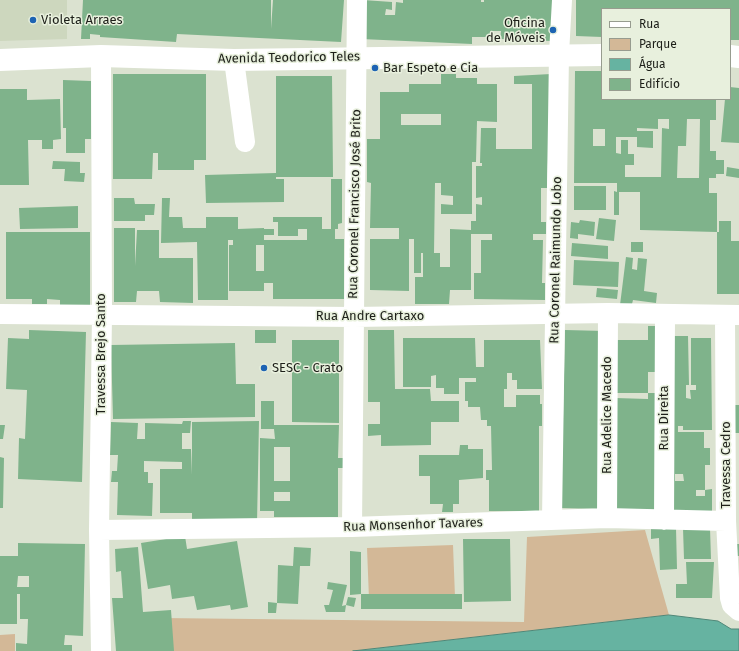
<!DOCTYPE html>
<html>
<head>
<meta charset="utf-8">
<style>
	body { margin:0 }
	#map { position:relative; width:739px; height:651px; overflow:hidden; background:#dbe2d0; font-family:"Fira Sans",sans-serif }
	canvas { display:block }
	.legend { position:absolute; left:601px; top:8px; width:130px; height:92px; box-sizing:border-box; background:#e8f0dd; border:1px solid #979c8f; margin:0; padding:5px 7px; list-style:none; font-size:12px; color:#1d1f19 }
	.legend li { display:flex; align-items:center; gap:8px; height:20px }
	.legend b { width:20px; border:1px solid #979c8f }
</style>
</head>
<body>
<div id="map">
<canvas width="739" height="651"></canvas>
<ul class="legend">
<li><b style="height:5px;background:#fff"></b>Rua</li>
<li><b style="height:11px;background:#d3b897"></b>Parque</li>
<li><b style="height:11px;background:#66b3a1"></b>Água</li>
<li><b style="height:11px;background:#7fb38b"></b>Edifício</li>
</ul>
</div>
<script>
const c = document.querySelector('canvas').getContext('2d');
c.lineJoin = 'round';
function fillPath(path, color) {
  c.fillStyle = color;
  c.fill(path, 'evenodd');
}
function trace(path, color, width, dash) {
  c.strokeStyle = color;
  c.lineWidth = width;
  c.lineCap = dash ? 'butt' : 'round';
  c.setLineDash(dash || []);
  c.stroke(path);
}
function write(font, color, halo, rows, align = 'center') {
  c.font = font + ' "Fira Sans",sans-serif';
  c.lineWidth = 3;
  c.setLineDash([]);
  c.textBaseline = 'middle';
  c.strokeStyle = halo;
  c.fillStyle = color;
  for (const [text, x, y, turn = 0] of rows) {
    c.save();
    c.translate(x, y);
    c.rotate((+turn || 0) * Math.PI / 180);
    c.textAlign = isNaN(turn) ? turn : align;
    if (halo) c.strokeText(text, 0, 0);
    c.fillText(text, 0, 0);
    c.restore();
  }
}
const built = new Path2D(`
	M0 0H67V39L0 41Z`);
const green = new Path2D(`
	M645 530 669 615 353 651H163L161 618 524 622 527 537Z
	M453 545 455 597 369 599 367 548Z
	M15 634V651H0V635Z`);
const water = new Path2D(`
	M669 615 718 621 731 629H739V651H353Z`);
const building = new Path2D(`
	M83 0H271V29L273 0H344L341 42 177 34 176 42 100 37V35L90 34V39H81Z
	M363 0 392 2V10L386 9 385 15H395L396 2 403 3V0H481V2H484V0H553L551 41 500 39 501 31H492V37H472V44L361 39Z
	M576 0H739V40H730V9H602V37L576 36Z
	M575 71H602V99H716V120H710V151H716V160H724V174H716V178H709V193H717V232L640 230V192H619V215H614V191L617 192V183H574ZM658 119H669V129L662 128 661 177H625V165H634V154H628V140H621V154L616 153V137H637V147L653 148V131H637V128L658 129ZM687 119H700L699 178H677L678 146H686ZM593 129H605V146H593Z
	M113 74H206V160H194V170H158V153H153L152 179H113Z
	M441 74H456V78H477V84H497V122L477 121 476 162H472V214H441V204L453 205V196L441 195V183H435L434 253H440V267H450V229L471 230V221H476V204L482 205V197L476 198V166H482V163H480L481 128H496V149H532V84H543H514V76L551 74 547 188H541V222H546V234H533V240H543L542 283H545V300L474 299V273H481V240H492V234H471V290H450L449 304H415V277H423V253H421V273H414V239H409V291L370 290V239H399V228H370L371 183 367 182V139H380V92H409V84H441ZM401 114H441V125H401Z
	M276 76H332L333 177H276Z
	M63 80 91 81V139H85V153H66V128H63Z
	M730 87 739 88V143L721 142 725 99H730Z
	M0 89H27V100L60 99 61 139 53 140V149H42V140H28L29 185H0Z
	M53 161 80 162V173H85L84 182 64 181 65 169H52Z
	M727 167 739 169V178L726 176Z
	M276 173V179H284V202L206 203 205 175Z
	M331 179H342V223L338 224V229H335V239H344V299H273V283H264V291H229V245H233V240H228V300H198L197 242 161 243 162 198H170L169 217H182L183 228H206V217H238V229L264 228V240H307V229H298V236H278V222H273V217H322V229H331ZM256 245H264V271H256Z
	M574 186H606V210H574Z
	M114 198H134L135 204H155L154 215H145V221H114Z
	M78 206V228L20 229 19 208Z
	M599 218 616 220 614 241 596 239Z
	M580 220 595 222 594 236 578 234V239L570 238 571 222 579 223Z
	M719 221H731V241H739V294H717V232H719Z
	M114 228H135V266L137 230H159V258H193V303L160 302 159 291H137L136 302H114Z
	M264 229H274V235H264Z
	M6 232H90V305H60V300L47 299V304H32V299H6Z
	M631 242H643V252H631Z
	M572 243 608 246V259L571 256Z
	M626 257 633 258 632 269 637 270 638 258 647 259 644 291 657 293 656 303 633 300 632 304 620 305Z
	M574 260 619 262 618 287 573 285Z
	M597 288 618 290 617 299 596 297Z
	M648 326H659V372H648V393H615L617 340H648Z
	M29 330 86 332 82 482 18 479 19 438 25 439 27 390 6 389 8 338 29 339Z
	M255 330H276V343H255Z
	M368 330H394L395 389H430L431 401H459V422H431V445L381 446V435L368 436V424H380V402H368Z
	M565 330 605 331 601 509 561 508Z
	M666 336H688L689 385H686V398L691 399 690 390H696V385H691V338H711L712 430H683V426H678V432H704V448H710V465H705V490H696V496H705V490L712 489V513H668L667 465H674V449ZM675 474H683L684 481H675Z
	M403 338H475L476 367H484V340H540L542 389H517V380H512V373H507V389H504V407H516V395H540V404H542V426H539V511H489V480H486V470H492L491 426H487V420H481L480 407H468V401H465V382H476V378H459V394H444V388H436V375L431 376V387H403Z
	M292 340H339V423L292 422Z
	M235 343 236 384H255V417L113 419 111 345Z
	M648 393H658L660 514 614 511 615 398 648 399Z
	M261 401H274V425H339L338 458H346L347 468H338V517H274V511H260V438L275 439 274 429H261ZM274 447H290V481H274ZM274 492H290V501H274Z
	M735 405H739V433H733Z
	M183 421H191L190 433H182V449H191L192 475V422L259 421 257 523 192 521V513H160V469H182V456V462L144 461V472H148V483H153L152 516 117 515 118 482H111L112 471H117L118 455H110L111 422 138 423 137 439H145V423L182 424Z
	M0 425H5L3 439H0Z
	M460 445H468V449H483V478L459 480V504H453V512H442L443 504H430V476H419V455H459Z
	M0 457 4 458 3 508H0Z
	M676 528 677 569 660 570 659 538 651 539V529Z
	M683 528H710L711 559H684Z
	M185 536 187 549 237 541 248 607 231 610 230 605 197 610 194 596 172 599 170 585 148 589 141 543Z
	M463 539H510L511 601 464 602Z
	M18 543 85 544 83 636 65 635 64 645H72V651H16V643L27 644 28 619H20V594H17V624H0V556H18ZM18 576H29V587H17Z
	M733 544H739V556H733Z
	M138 547 143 612 171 610 174 651H116L112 598H123L121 571 116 572 115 549Z
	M294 547 311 548 310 566H300L298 604 277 603 278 565 293 566Z
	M350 551 361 552V594H462V609H361V594L350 595Z
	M686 562H714L712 598H676V584H687Z
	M328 582 347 585 342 606 346 605 348 597 356 598 354 607 346 605 345 612H326L324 605H329L333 590 327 589Z
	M268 602 277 603 276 613H268Z`);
const minor = new Path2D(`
	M101 56 102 315 99 530 101 651
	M234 60 245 142
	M0 314 354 317 608 313 739 315
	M725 315 726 521 730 598 732 605 739 611
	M607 518 608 313
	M552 519 559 54 562 0
	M664 520 665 315
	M352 527 357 0
	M99 530 352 527 607 518 726 521`);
const major = new Path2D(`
	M730 56 739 57
	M0 60 101 56 234 60 602 55`);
const markers = [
	[33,20,4,"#1d63b3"],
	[553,30,4,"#1d63b3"],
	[375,68,4,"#1d63b3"],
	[264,368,4,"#1d63b3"]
];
const poiNames = [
	["Violeta Arraes",41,20],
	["Oficina",545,23,"right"],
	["de Móveis",545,38,"right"],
	["Bar Espeto e Cia",383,68],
	["SESC - Crato",272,368]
];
const streetNames = [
	["Avenida Teodorico Teles",289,58,-1],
	["Rua Coronel Francisco José Brito",355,204,-89],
	["Rua Coronel Raimundo Lobo",556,260,-89],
	["Rua Andre Cartaxo",370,316],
	["Travessa Brejo Santo",101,354,-90],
	["Rua Adelice Macedo",607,415,-90],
	["Rua Direita",664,418,-90],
	["Travessa Cedro",726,465,-90],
	["Rua Monsenhor Tavares",413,525,-2]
];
fillPath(built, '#cdd7be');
fillPath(green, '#d3b897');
fillPath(water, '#66b3a1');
trace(water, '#508778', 1);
fillPath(building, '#7fb38b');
trace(minor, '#fff', 20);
trace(major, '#fff', 22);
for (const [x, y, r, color] of markers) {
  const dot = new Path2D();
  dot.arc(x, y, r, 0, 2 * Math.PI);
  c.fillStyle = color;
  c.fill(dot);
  trace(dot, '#e8f0dd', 1.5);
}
write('13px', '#1d1f19', '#e8f0dd', poiNames, 'left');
write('13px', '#1d1f19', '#e8f0dd', streetNames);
</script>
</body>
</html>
